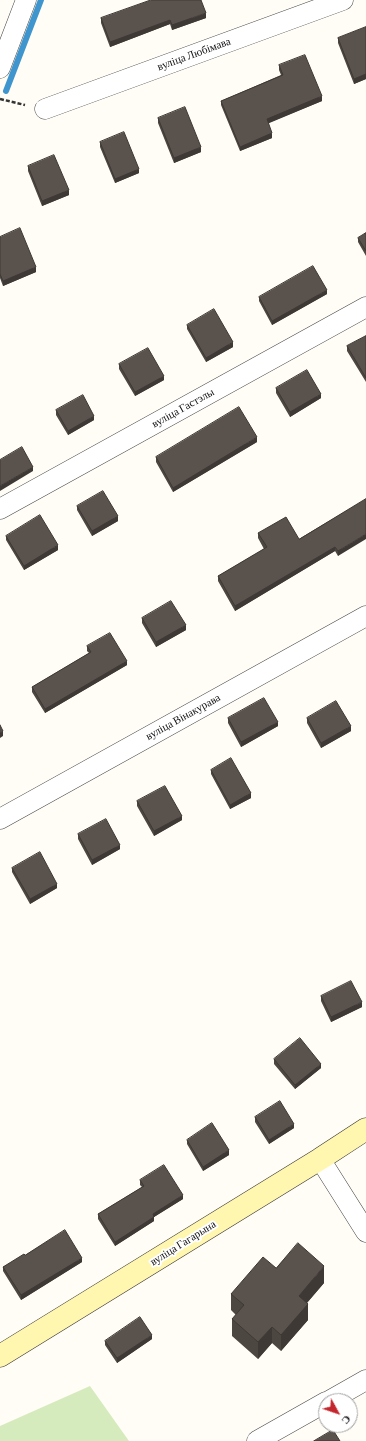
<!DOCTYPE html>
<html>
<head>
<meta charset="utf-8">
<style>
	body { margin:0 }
	#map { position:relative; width:366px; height:1441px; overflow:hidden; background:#fffdf5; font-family:"Crimson Pro",serif }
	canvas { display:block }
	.north { position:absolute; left:318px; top:1393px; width:40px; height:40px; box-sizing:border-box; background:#fff; border:1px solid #a0a0a0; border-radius:50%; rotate:130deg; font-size:11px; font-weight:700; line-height:16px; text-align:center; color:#111 }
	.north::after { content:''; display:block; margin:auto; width:14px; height:18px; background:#c4262e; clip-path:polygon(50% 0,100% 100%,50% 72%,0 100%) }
</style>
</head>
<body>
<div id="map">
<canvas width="366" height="1441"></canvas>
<div class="north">С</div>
</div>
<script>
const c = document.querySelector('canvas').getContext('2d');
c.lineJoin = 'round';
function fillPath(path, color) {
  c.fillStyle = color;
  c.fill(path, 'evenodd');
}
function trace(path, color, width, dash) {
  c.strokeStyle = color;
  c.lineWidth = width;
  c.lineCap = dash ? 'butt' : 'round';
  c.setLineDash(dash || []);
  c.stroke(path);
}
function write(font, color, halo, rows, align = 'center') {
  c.font = font + ' "Crimson Pro",serif';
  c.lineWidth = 4;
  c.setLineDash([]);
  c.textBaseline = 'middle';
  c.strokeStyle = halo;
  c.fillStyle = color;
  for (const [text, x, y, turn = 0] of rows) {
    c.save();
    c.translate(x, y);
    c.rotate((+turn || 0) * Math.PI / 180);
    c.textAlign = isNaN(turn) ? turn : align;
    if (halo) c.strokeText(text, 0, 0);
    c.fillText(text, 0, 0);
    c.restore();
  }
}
const green = new Path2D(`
	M90 1386 129 1441H0V1426Z`);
const stream = new Path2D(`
	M6 91 41 0`);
const path = new Path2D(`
	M0 99 25 105`);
const street = new Path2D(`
	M0 68 26 0
	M45 109 343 0
	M0 509 366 307
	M0 819 366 616
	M320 1159 366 1232
	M329 1401 366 1380
	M257 1441 326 1402`);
const secondary = new Path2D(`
	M0 1356 320 1159 366 1129`);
const wall = new Path2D(`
	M101 18H206L172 30 170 24 110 47 101 23Z
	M366 27V79L354 84 338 43V38Z
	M279 65 322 101 268 123 272 138 240 151 221 105V101L281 75 279 70Z
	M158 118 201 152 174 163 158 123Z
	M100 142 139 173 115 183 100 147Z
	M28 166 69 195 42 206 28 171Z
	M366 233V256L358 242V238Z
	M0 237 36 272 3 286 0 278Z
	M327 294 272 325 259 301V297Z
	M187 325 233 347 206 362 187 329Z
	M366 336V382L347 351V346Z
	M119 364 164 380 135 396 119 369Z
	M276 388 321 398 290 417 276 393Z
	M56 410 94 420 68 435 56 415Z
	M257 442 173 492 156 462V457Z
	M366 499 338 556 335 551 235 611 218 581V576L264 549 258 538V533L299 539Z
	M77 506 118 521 92 536 77 510Z
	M6 536 58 550 24 570 6 540Z
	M142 618 186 630 156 647 142 623Z
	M87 646 127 665 45 713 32 692V687L89 653 87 651Z
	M228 718 278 726 241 747 228 723Z
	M307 718 351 731 321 748 307 723Z
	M211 770 251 798 230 809 211 774Z
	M137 801 182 820 154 836 137 806Z
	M78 834 120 849 92 865 78 839Z
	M12 868 57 888 30 904 12 872Z
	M321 996 362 1007 331 1022 321 1001Z
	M274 1059 321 1068 295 1089 274 1064Z
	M255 1117 294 1128 269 1144 255 1122Z
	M187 1140 229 1155 203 1171 187 1144Z
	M140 1180 183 1199 154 1217V1221L115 1246 98 1219V1214L142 1187 140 1185Z
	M25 1255 82 1262 21 1300 3 1271V1267Z
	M276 1268 324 1283 307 1303 308 1320 281 1351 272 1343 258 1359 232 1336V1319L236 1315 231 1310V1294Z
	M152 1339 117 1363 105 1345V1341Z`);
const shadedWall = new Path2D(`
	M206 13V18L172 30V25Z
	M170 20V24L110 47V42Z
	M366 74V79L354 84V79Z
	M322 96V101L267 124V119Z
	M272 133V138L240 151V147Z
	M201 147V152L174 163V158Z
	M139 169V173L115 183V179Z
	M69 190V195L42 206V201Z
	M36 267V272L3 286V281Z
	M327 290V294L272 325V321Z
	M233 342V347L206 362V358Z
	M164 376V380L135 396V392Z
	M321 394V398L290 417V412Z
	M94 416V420L68 435V431Z
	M257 437V442L173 492V488Z
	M33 467V471L0 491V486Z
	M118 516V521L92 536V531Z
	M366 534V539L338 556V551Z
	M58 545V550L24 570V566Z
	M335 547V551L235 611V606Z
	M186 625V630L156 647V642Z
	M127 661V665L45 713V709Z
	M278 722V726L241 747V742Z
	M351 726V731L321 748V743Z
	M3 731V736L0 738V733Z
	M251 793V798L230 809V805Z
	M182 816V820L154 836V831Z
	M120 845V849L92 865V860Z
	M57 884V888L30 904V899Z
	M362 1002V1007L331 1022V1017Z
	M321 1064V1068L295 1089V1085Z
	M294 1124V1128L269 1144V1140Z
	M229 1150V1155L203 1171V1167Z
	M183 1195V1199L154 1217V1221L115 1246V1242L153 1214Z
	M82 1258V1262L21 1300V1295Z
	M324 1266V1283L299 1312V1296Z
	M308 1304V1320L281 1351V1335Z
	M272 1327V1343L258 1359V1342Z
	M152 1335V1339L117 1363V1358Z`);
const building = new Path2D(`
	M151 0H201L206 13 172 25 170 20 110 42 101 18Z
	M366 27V74L354 79 338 38Z
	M305 55 322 96 267 119 272 133 240 147 221 101 283 75 279 65Z
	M185 107 201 147 174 158 158 118Z
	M124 132 139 169 115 179 100 142Z
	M54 155 69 190 42 201 28 166Z
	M20 228 36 267 3 281 0 274V237Z
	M366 233V251L358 238Z
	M313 266 327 290 272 321 259 297Z
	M214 309 233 342 206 358 187 325Z
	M366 336V378L347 346Z
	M148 348 164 376 135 392 119 364Z
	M307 370 321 394 290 412 276 388Z
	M83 395 94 416 68 431 56 410Z
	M239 407 257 437 173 488 156 457Z
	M22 447 33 467 0 486V460Z
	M103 491 118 516 92 531 77 506Z
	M366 499V534L338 551 335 547 235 606 218 576 267 547 258 533 286 517 299 539Z
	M40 515 58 545 24 566 6 536Z
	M171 601 186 625 156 642 142 618Z
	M110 633 127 661 45 709 32 687 91 652 87 646Z
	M264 698 278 722 241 742 228 718Z
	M336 701 351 726 321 743 307 718Z
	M0 725 3 731 0 733Z
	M231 758 251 793 230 805 211 770Z
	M165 786 182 816 154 831 137 801Z
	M106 819 120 845 92 860 78 834Z
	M40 852 57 884 30 899 12 868Z
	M351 981 362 1002 331 1017 321 996Z
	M300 1038 321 1064 295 1085 274 1059Z
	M280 1101 294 1124 269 1140 255 1117Z
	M212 1123 229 1150 203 1167 187 1140Z
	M164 1165 183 1195 153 1214 154 1217 115 1242 98 1214 144 1186 140 1180Z
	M65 1230 82 1258 21 1295 3 1267 24 1254 25 1255Z
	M298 1243 324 1266 299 1296 308 1304 281 1335 272 1327 258 1342 232 1319 244 1305 231 1294 263 1257 276 1268Z
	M140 1317 152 1335 117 1358 105 1341Z
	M333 1430 340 1441H314Z`);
const streetNames = [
	["вуліца Любімава",194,54,-20],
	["вуліца Гастэлы",183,408,-29],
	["вуліца Вінакурава",183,717,-29],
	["вуліца Гагарына",183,1243,-32]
];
fillPath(green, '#d5ebbd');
trace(stream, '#3f96cf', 6);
trace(street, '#444', 21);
trace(secondary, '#333', 23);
trace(path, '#333', 2.5, [4, 2]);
trace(street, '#fff', 20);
trace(secondary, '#fff6b0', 22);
fillPath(wall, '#4d4742');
fillPath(shadedWall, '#3f3936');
fillPath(building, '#5a524d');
trace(building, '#3f3936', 1);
write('11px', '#111', '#fff', streetNames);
</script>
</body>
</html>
